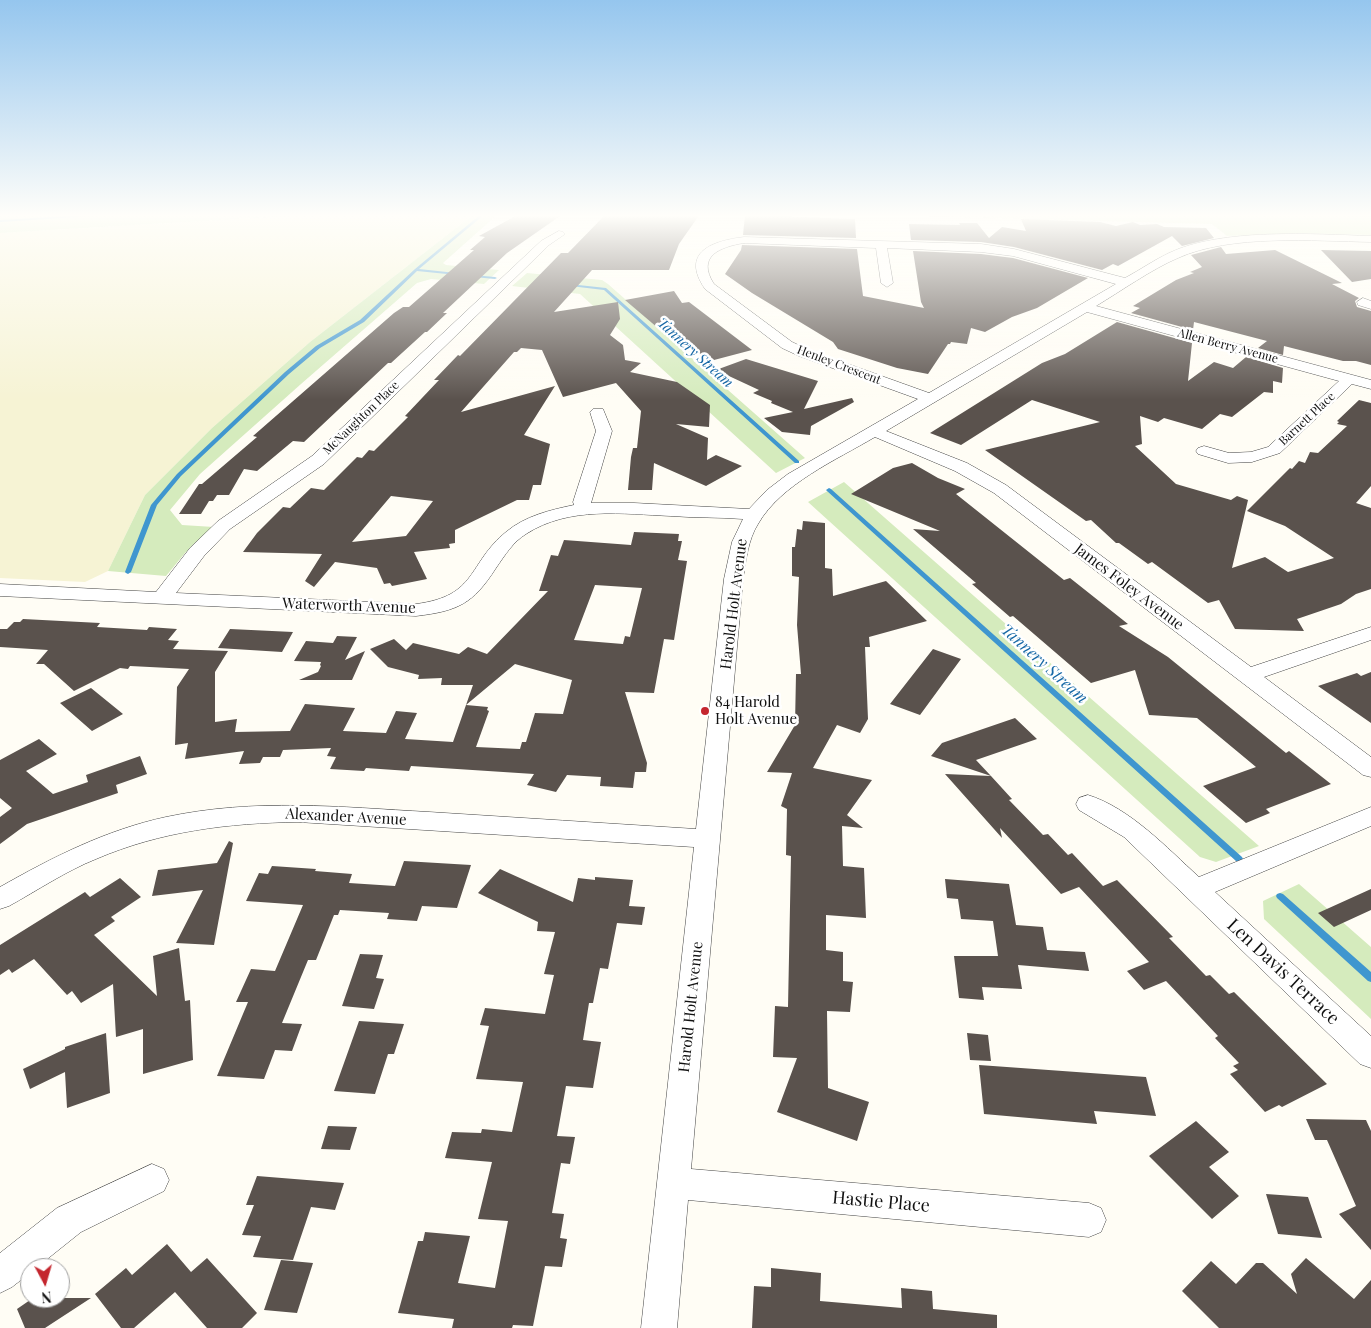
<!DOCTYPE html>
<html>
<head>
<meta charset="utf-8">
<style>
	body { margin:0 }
	#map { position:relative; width:1371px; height:1328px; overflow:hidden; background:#fffdf5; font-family:"Playfair Display",serif }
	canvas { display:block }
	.north { position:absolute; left:20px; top:1258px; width:50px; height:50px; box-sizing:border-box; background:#fff; border:1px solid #a0a0a0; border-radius:50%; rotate:174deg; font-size:14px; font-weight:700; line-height:20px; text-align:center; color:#111 }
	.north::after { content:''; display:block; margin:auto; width:18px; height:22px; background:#c4262e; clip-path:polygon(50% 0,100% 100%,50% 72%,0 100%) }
</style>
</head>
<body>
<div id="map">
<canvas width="1371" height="1328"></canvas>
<div class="north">N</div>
</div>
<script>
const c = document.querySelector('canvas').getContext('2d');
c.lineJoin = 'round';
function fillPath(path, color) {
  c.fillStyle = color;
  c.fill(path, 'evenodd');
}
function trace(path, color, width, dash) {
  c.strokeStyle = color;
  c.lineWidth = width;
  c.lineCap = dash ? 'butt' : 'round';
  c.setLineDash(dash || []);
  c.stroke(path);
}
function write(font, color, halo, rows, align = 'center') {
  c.font = font + ' "Playfair Display",serif';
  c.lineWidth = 5;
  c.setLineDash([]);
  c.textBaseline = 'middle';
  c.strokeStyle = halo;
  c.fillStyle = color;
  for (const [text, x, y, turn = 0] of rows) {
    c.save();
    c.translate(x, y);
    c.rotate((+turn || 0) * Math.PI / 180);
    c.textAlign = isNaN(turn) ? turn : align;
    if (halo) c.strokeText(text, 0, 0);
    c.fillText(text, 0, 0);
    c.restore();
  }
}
const farmland = new Path2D(`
	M320 214H474L310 342 212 428 145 495 108 571 85 582 0 578V233Z`);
const green = new Path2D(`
	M0 214H320L0 233Z
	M474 214H498L443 263 446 265 499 270 484 284 431 279 417 283 301 384 200 474 170 510 182 525 214 527 185 553 166 576 108 571 145 495 212 428 310 342Z
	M845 214H1371V235L1300 233 1227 236 1212 224Z
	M527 273 602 280 608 284 805 458 776 473 580 294 512 286Z
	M844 482 1259 846 1216 862 1200 857 808 502Z
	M1299 884 1371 947V1019L1264 919 1263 901Z`);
const stream = new Path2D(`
	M96 214H112L110 215 0 222V220Z
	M481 214H485L419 269 456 273 458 274 457 275 417 271 364 322 320 348 289 374 181 476 157 505 131 572 128 574 126 573 125 572 151 505 177 474 285 372 316 346 360 320 415 269Z
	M1309 214 1371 215V217L1311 215Z
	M473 275 495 277 497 278 495 279 474 277H473Z
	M569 284 606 288 799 461V463H795L604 290 570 286H569Z
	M829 488 831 489 1242 857 1243 859 1242 861 1239 862 1236 861 827 491 826 490Z
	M1280 893 1283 894 1371 972V982L1368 981 1277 898 1276 896 1277 894Z`);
const building = new Path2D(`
	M519 214H563L507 253 443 313H447L427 332H425L391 363H388L304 442 293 441 257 471 244 469 229 495H217L213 501H209L201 514H179L199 484H202L257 437 253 436 394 313 403 307H409L474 250H470L485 237 479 236Z
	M606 214H700L679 244 669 270H592L554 312 618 302 620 319 610 335 623 345 625 360 641 363 630 372 677 382 710 405 709 427 676 424 708 438 707 460 716 455 742 466 706 486 654 463 652 490H628L631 457 633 448H637L641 411 616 383 563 397 542 350 521 348 517 352H514L461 412 555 386 524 435 550 444 541 485H533L529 500H517L455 530V543L449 544 450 548 414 552 427 579 392 586 390 583 384 584 377 568 335 562 314 587 305 581 322 554 243 552 257 533 283 507 290 508 311 488 324 490 357 457 362 458 369 450 374 451 408 417 405 416 439 380H434L458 355 460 356 561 253H568ZM391 496 433 501 406 536 352 542Z
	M745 215 855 219 856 238 743 235Z
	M1021 219 1100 222 1116 226 1133 222 1140 225 1157 224 1164 227 1206 228 1214 238 1182 246 1172 236 1118 266 1113 264 1102 270 1014 247 981 242 911 240 909 224 960 225 959 223H977L989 238 1002 227 1026 231Z
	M742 245 857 249 863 296 924 308 921 302 913 251 981 254 1013 258 1088 278 1037 308 1012 317 985 332 971 328 967 344 951 342 950 344H948L928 374 897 368 838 349 833 342 752 293 725 274 741 250Z
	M1221 247 1226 254 1275 250 1342 283 1332 284 1359 298 1355 301 1357 307 1371 311V365L1356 361H1343L1284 346 1283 355 1258 348 1267 341 1194 322 1193 330 1131 313 1140 308 1133 306 1176 280 1194 273 1190 272 1202 267 1191 255Z
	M1321 250 1371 251V279L1352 282Z
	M674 291 682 303 689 302 752 350 714 360 682 345 679 346 625 300Z
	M1117 322 1192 343 1188 381 1214 362 1233 368 1246 357 1283 368 1282 383 1273 381V393L1264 392 1232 417 1220 414 1202 429 1164 418 1158 422 1140 416 1142 444 1135 446 1176 484 1231 500 1237 496 1248 500 1232 568 1265 557 1288 572 1334 558 1285 526 1247 511 1290 468 1292 469 1299 461 1305 463 1310 452 1318 453 1347 426 1337 424 1339 422 1337 421 1359 400 1371 403V486L1356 503 1371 508V589L1356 594 1341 604 1297 619 1304 631 1235 629 1219 600 1208 603 1152 562 1148 564 1119 543H1116L1091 520 1086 521 985 450 1100 422 1032 400 961 445 930 433 1042 363 1065 354Z
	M746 359 818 381 804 409 852 398 854 402 811 426 810 435 782 432 764 418 793 412 771 403 772 401 753 393 759 390 716 370Z
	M912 463 938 478 965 489 956 494 1064 580 1070 578 1128 624 1119 626 1168 657 1286 753 1289 751 1331 784 1266 809 1270 813 1246 823 1203 786 1256 767 1197 718 1149 715 1135 670 1091 683 1013 616 1010 617 972 584 976 583 913 529 940 531 851 494 893 468Z
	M803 521 825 523V568L832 569 833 596 886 581 927 621 869 637 870 647H865L868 719 860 733 837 725 813 768 872 780 847 815 863 828 842 826 843 866 864 868 866 918 826 915V950L843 952V981L853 982 850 1012 827 1011 828 1088 869 1102 857 1141 777 1112 797 1058 773 1057 775 1006 788 1007 791 856 786 855 787 809 781 806 792 773 767 772 795 725 796 674H801L797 625 799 577 792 576V547H795L797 529 802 530Z
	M634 532 679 534 678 541H682L678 560 687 561 674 640 664 639 654 693 625 692 647 763 646 772H635L633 788 600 786 601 777 567 775 556 792 527 785 534 774 411 766 409 771 366 768 364 771 330 769 336 757 327 756 331 748 283 750 280 757H263L260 763 239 764 244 751 185 759 188 743 175 745 177 687 189 669 130 666 128 669 120 668 74 691 44 664H36L48 650 0 647V629H7L14 622H20L23 619 100 623 97 627 147 630 149 627 177 629 168 640 179 641 173 649 228 651 215 672V722L237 719 235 732 290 731 305 704 355 708 343 731 386 733 396 711 417 713 405 739 453 742 466 705 488 707 487 710 489 711 476 747 520 749 522 742H526L535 713 563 714 572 680 515 664 466 705 473 685H441L442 678 418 679 419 675 388 667 370 649 394 639 406 650 413 643 459 654 468 647 487 654 548 591H539L551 555 558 556 564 540 631 545ZM595 585 642 588 630 637 625 636 623 644 574 640Z
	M230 629 293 632 282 652 218 648Z
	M337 636 357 637 345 660 365 651 352 680H299L318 672 321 666 320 665 321 662 294 661 306 641 333 643Z
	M933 649 961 659 920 715 890 704Z
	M1371 672V723L1318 686 1357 673 1361 676Z
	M91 688 123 714 92 731 60 703Z
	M1015 718 1037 739 976 760 991 776 931 756 942 743Z
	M39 739 57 754 26 771 53 794 88 782 86 775 140 756 147 774 116 785 118 793 27 824 0 844V817L12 808 0 798V760Z
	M945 774 991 776 1012 799 1009 800 1043 835 1048 834 1068 855 1072 853 1103 886 1117 880 1173 937 1169 938 1206 976 1210 975 1229 994 1234 992 1327 1084 1282 1107 1279 1105 1265 1112 1230 1074 1238 1070 1233 1066 1239 1063 1215 1038 1218 1036 1166 981 1144 990 1127 971 1149 962 1079 887 1061 894 1000 828 1002 838Z
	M229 841 233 843 214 945 176 943 203 890 152 896 158 870 217 863Z
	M404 861 471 865 457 908 422 906 417 921 387 919 389 913 340 910 338 915H334L316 960H308L282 1023 302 1024 292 1051 275 1050 264 1079 217 1076 248 1002H236L251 969 275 971 303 905 246 901 259 873 268 874 272 866 316 869 315 871 352 874 349 883 395 886Z
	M500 869 573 902 578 878 595 880V877L633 880 629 906 645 907 642 925 617 923 608 969 600 968 593 1003H589L583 1040 601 1042 593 1088 566 1086 557 1136 575 1137 570 1164 561 1163 552 1213 564 1214 560 1238 567 1239 562 1267 545 1266 533 1326 513 1325 512 1328H452L454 1319 398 1313 418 1241H423L425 1232 470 1236 458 1283 495 1288 508 1221 478 1219 492 1162 445 1158 452 1132 481 1133 482 1129 512 1132 523 1082 476 1079 489 1026 480 1025 485 1008 545 1014 554 975 544 974 555 932 537 931 538 922 478 893Z
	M120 878 141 897 111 917 115 921 94 935 157 996 153 956 179 948 185 1001 190 1000 193 1060 143 1074V1029L116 1037 113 984 81 1003 72 991 67 995 34 959 12 973 9 969 0 975V945L85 892 90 897Z
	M945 879 1009 884 1016 925 1043 927 1047 950 1085 952 1089 971 1018 965 1022 989 982 987 984 1000 959 998 954 956H998L993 921 961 919 958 899 947 898Z
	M1371 889V910L1334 927 1318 913Z
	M360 954 383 955 376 978 384 979 374 1009 342 1006Z
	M359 1021 404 1024 394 1054H388L375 1094 334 1091Z
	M106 1033 110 1093 67 1108 65 1072 30 1089 23 1069 65 1049V1047Z
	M967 1033 988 1035 991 1061 970 1060Z
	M979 1065 1146 1077 1156 1116 1094 1111 1097 1124 984 1114Z
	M1306 1119 1366 1120 1371 1131V1250L1339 1214 1356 1206 1327 1140H1315Z
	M1196 1121 1229 1152 1209 1167 1239 1196 1212 1219 1149 1156Z
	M328 1126 357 1127 350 1150 321 1149Z
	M257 1176 344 1183 335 1210 311 1207 293 1260 253 1257 261 1236 242 1235 254 1205H246Z
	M1266 1194 1308 1197 1322 1238 1278 1234Z
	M167 1244 191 1272 207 1258 257 1313 242 1328H207L175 1292 134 1328H121L95 1294 126 1268 132 1275Z
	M1306 1258 1354 1299 1371 1280V1328H1219L1182 1291 1211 1261 1236 1284 1256 1263H1263L1297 1294 1291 1274Z
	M281 1260 313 1263 297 1313 264 1310Z
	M771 1268 821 1273 820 1301 902 1308 901 1288 932 1291 933 1309 997 1315V1328H752L754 1286 771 1287Z
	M33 1298H91L45 1328H25L17 1309Z`);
const street = new Path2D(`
	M559 231 563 232 565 234 549 245 324 464 230 529 204 556 176 593 416 604C478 596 467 564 506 532 525 516 550 510 574 505L573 502 596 431 590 412 593 409H603L612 431 591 503H634L749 509 767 490 788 474 918 399 799 356 782 348 705 289C680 252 712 241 744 237L981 244 1014 249 1125 278C1140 270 1154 260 1169 253 1221 228 1313 234 1371 236V242C1314 241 1231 234 1178 258 1152 269 1121 291 1096 306L1371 380V389L1352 384 1280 453 1252 462 1228 463 1198 454 1196 451 1198 448 1204 446 1229 453 1251 452 1268 447 1339 381 1087 312 886 431 967 463 1006 485 1251 667 1371 627V640L1264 677 1371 757V777L1363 775 994 493 955 471 875 437C836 460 781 484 758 524 748 540 746 560 743 579L691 1169 1089 1203 1101 1208 1106 1220 1101 1232 1089 1237 688 1200 677 1328H641L694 847 298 822C229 823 161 831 96 859 66 871 38 890 9 906L0 909V887C53 857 106 830 166 817 256 798 339 807 429 812 518 818 607 823 696 829L724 579 732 542 743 519C719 517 695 518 671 516 623 514 569 506 526 534 513 542 505 555 496 568 473 604 458 611 416 616L0 596V584L156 592 190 548 218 521 312 456 541 241ZM744 243 876 248 881 283 887 287 893 283 887 248 981 252 1013 256 1116 284 929 393 809 350 792 342 714 284C696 256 720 247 744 243Z
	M1363 298 1371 301V309L1358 305 1357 302Z
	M1088 795C1130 808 1167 848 1199 877L1371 807V826L1215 892 1371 1036V1068L1360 1064 1124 837 1079 810 1076 804 1079 798Z
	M152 1164 164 1169 169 1180 164 1191 81 1232 36 1268H30V1273L12 1287 0 1293V1253L57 1208Z`);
const markers = [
	[705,711,5,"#c4262e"]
];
const farStreetnames = [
	["Allen Berry Avenue",1228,346,15],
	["Henley Crescent",839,365,21],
	["McNaughton Place",361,418,-44],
	["Barnett Place",1307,419,-43]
];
const farWaternames = [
	["Tannery Stream",695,353,42]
];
const streetNames = [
	["James Foley Avenue",1129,587,37],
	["Harold Holt Avenue",734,604,-83],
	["Waterworth Avenue",349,606,2],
	["Alexander Avenue",346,817,3],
	["Harold Holt Avenue",691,1007,-84]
];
const poiNames = [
	["84 Harold",715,702],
	["Holt Avenue",715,719]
];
const waterNames = [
	["Tannery Stream",1044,664,42]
];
const nearStreetnames = [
	["Len Davis Terrace",1283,972,43],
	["Hastie Place",881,1202,5]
];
fillPath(farmland, '#f6f3d4');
fillPath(green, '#d5ebbd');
fillPath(stream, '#3f96cf');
fillPath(building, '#5a524d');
trace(street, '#444', 1);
fillPath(street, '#fff');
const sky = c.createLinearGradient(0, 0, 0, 400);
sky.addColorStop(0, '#95c6ee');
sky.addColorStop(0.54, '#fffefa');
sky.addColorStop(1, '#fffefa00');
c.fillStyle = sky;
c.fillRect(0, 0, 1371, 400);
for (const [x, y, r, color] of markers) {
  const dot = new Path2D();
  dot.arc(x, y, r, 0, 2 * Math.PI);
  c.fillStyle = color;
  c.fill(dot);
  trace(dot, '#fff', 2);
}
write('12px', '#111', '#fff', farStreetnames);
write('italic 14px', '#1768a6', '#fff', farWaternames);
write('15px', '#111', '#fff', streetNames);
write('15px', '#111', '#fff', poiNames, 'left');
write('italic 16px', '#1768a6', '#fff', waterNames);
write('18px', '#111', '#fff', nearStreetnames);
</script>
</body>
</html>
